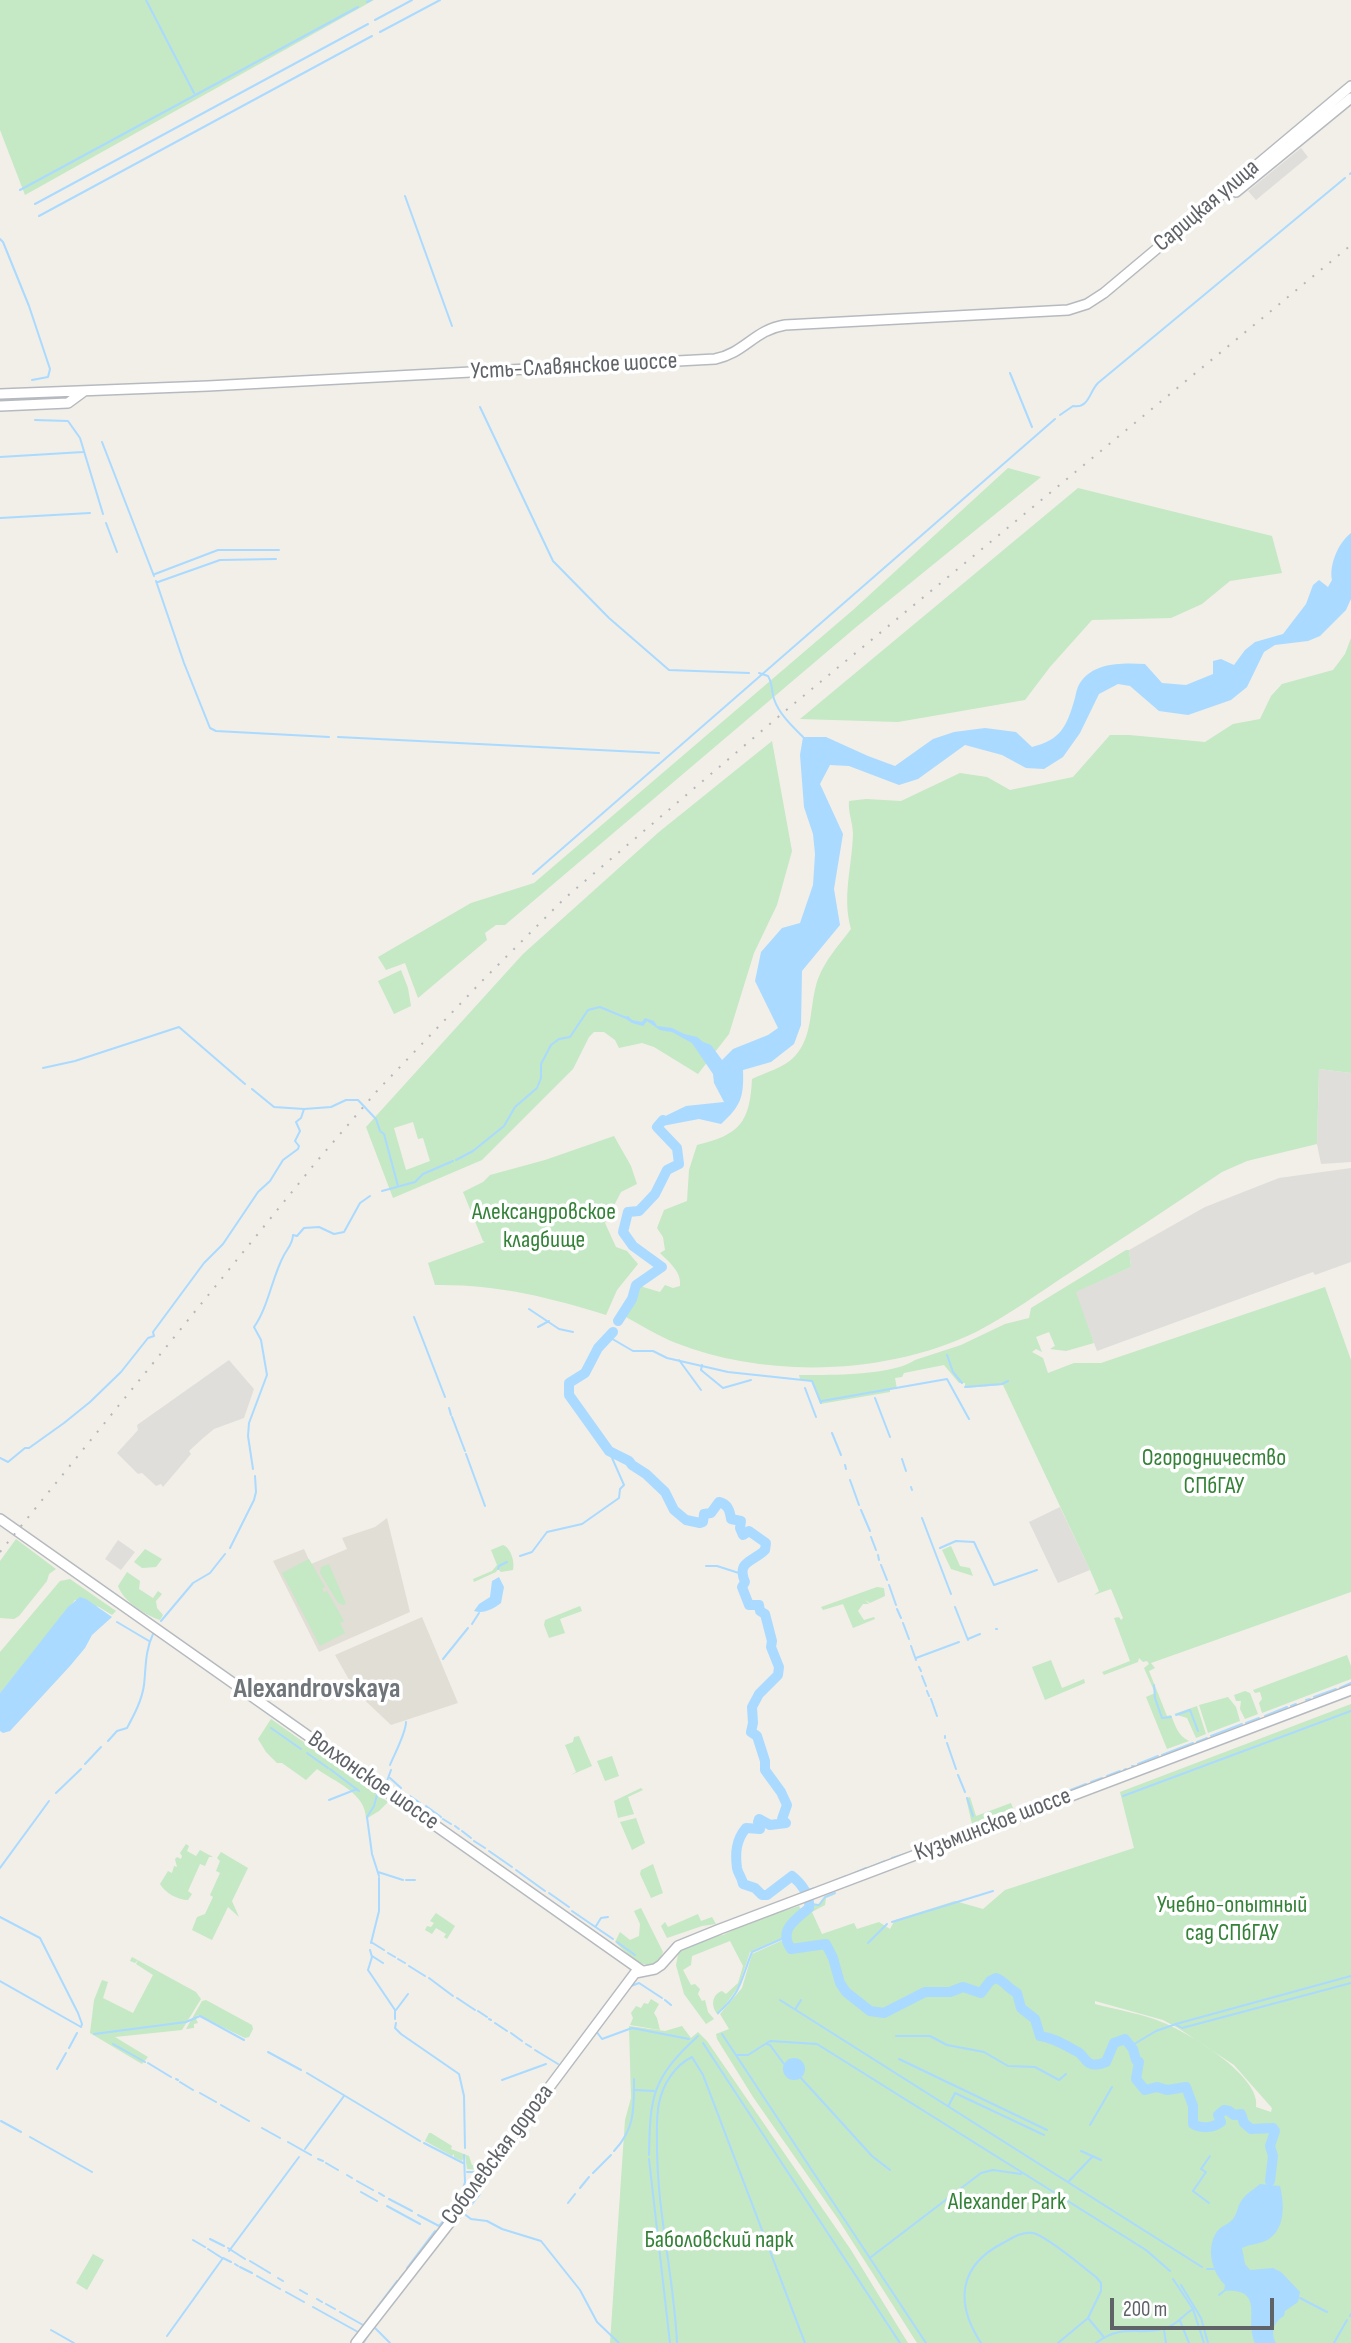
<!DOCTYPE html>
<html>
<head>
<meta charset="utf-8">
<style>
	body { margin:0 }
	#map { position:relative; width:1351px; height:2343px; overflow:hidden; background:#f1efe8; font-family:"Sofia Sans Condensed",sans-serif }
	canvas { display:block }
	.scale { position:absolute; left:1110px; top:2298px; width:164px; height:32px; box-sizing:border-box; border:4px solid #5f6368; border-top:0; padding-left:9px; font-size:21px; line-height:24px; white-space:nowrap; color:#5f6368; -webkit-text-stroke:5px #fff; paint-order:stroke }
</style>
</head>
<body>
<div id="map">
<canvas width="1351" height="2343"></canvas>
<div class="scale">200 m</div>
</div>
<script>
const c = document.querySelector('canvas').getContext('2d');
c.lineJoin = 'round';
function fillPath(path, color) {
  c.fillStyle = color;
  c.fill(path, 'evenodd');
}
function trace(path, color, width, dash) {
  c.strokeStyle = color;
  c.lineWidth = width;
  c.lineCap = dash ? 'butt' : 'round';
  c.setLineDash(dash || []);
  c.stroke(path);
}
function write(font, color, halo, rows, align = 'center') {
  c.font = font + ' "Sofia Sans Condensed",sans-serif';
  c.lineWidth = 7;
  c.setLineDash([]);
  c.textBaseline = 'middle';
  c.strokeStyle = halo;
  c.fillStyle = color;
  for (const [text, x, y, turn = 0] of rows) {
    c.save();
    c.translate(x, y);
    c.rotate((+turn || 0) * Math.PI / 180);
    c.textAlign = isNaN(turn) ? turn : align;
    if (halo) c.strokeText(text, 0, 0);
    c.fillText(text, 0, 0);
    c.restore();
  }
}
const industrial = new Path2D(`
	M1301 148 1308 157 1256 200 1248 191Z
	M1319 1069 1351 1073V1162L1321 1164 1317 1144Z
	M1351 1168V1262L1315 1275 1313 1272 1097 1351 1075 1292 1131 1267 1129 1250 1205 1207 1279 1178Z
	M229 1360 254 1389 244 1418 214 1429 201 1440 189 1451 191 1454 163 1487 161 1484 156 1486 142 1473 138 1474 117 1453 138 1430 137 1425Z
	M1060 1507 1090 1570 1058 1583 1029 1522Z
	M118 1540 135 1552 121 1570 105 1559Z`);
const education = new Path2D(`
	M387 1518 410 1612 319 1652 273 1561 304 1549 311 1564 347 1549 342 1538 375 1527Z
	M422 1617 458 1703 391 1725 356 1692 335 1655Z`);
const green = new Path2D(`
	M0 0H374L25 195 0 130Z
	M1008 468 1041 477 855 628 505 925H496L485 933 487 940 418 998 405 963 386 970 378 957 471 903 534 883 853 610Z
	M1078 488 1272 536 1282 573 1230 581 1202 604 1171 618 1092 620 1050 667 1025 700 898 722 800 719Z
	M1351 638V1073L1319 1069 1317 1144 1247 1161 1222 1172C1172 1206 1121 1239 1071 1272 1040 1292 1009 1315 976 1332 887 1375 768 1379 676 1343 658 1336 641 1325 624 1316L638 1285 642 1282 643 1287 660 1292 665 1285 673 1288 680 1286C682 1272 669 1262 660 1253L665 1250 663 1237 657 1228 664 1210 687 1201 689 1170 697 1145C739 1135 750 1123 752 1079 766 1072 784 1068 795 1056 814 1036 809 1004 818 979 825 960 839 945 851 929 842 896 852 868 853 834 853 823 848 813 849 801L866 799 901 801 960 773 987 777 1010 790 1073 777 1110 735H1129L1205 742 1233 724 1260 719 1271 696 1282 684 1333 670 1345 654Z
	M772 741 792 851 777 905 754 953 729 1034 698 1074 654 1047 642 1043 619 1048 615 1040 604 1032H594L589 1037 573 1069 482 1160 393 1198 366 1127 523 954 659 832ZM413 1122 418 1139 423 1138 430 1161 406 1170 394 1128Z
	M401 970 408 988 411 1006 394 1014 378 981Z
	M614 1136 631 1166 637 1184 621 1192 605 1223 616 1247 627 1251 638 1264 617 1290 606 1315C549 1297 495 1284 435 1285L428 1263 485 1242 483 1241 463 1192 483 1182 490 1175 545 1160Z
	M1126 1250H1129L1131 1267 1076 1292 1094 1343 1066 1351 1050 1349 1055 1346 1049 1332 1036 1337 1042 1352 1036 1349 1032 1352 1043 1358 1048 1373 1074 1363H1101L1325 1287 1351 1360V1592L1151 1663 1155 1668 1149 1671 1167 1716 1171 1715C1175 1725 1178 1736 1189 1741L1167 1749 1146 1697 1155 1693 1144 1668 1149 1664 1147 1661 1143 1662 1139 1658 1138 1662 1104 1675 1102 1672 1130 1661 1114 1618 1119 1617 1121 1620 1123 1618 1111 1589 1094 1595 1099 1591 1090 1570 1003 1385 965 1388V1383H959L944 1365 904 1373 902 1377 895 1378 897 1389H890V1392L820 1404 812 1381 800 1379 799 1375C828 1375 892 1376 915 1360L961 1345 1005 1324 1029 1318 1031 1308Z
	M16 1539 56 1569 49 1574 47 1581 19 1616 14 1619 0 1618V1561Z
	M503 1545C511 1548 515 1562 513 1570L501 1572 498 1569 496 1572 474 1582 473 1579 492 1571 497 1565 491 1550Z
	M951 1546 960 1566 970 1568 973 1576 951 1569 942 1550Z
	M145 1549 162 1559 156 1567 142 1568 134 1562Z
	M309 1559 325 1587 322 1589 324 1592 327 1591 344 1621 340 1623 345 1633 320 1646 282 1573Z
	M329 1564 346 1604 343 1605 338 1603 320 1573 321 1567Z
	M127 1572 140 1581 139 1589 153 1598 158 1591 162 1594 156 1601 157 1608 163 1615 160 1620C145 1615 123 1601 118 1586Z
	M70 1579 116 1611 112 1615 99 1607 75 1600 0 1693V1652L60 1581Z
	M877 1587 884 1588 885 1596 870 1603 865 1600 869 1604H863L858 1611 864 1620 874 1617 875 1619 853 1628 843 1604 823 1610 821 1607Z
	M580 1606 582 1611 560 1619 565 1633 549 1638 544 1625 545 1620Z
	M1347 1655 1351 1666V1679L1262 1713 1259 1703 1262 1699 1260 1692 1255 1693 1253 1690Z
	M1051 1660 1062 1688 1084 1679 1085 1683 1045 1700 1032 1667Z
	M1245 1691 1250 1693 1258 1714 1245 1719 1240 1709 1241 1701H1236L1234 1695Z
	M1228 1697 1236 1707 1240 1721 1208 1733 1199 1705Z
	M1351 1704V2343H917L838 2219 753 2097 717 2039 716 2034 729 2029 720 2014 742 1988 752 1954 783 1940 790 1952 826 1947 838 1983 844 1993 868 2013 885 2014 922 1995 941 1990C909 1987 887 2027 860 2000 855 1995 847 1992 843 1985 836 1973 835 1957 827 1944L814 1943 795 1948H791L787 1941C788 1919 803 1920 811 1904L819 1905 825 1897 836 1894 826 1898 825 1905 812 1912 822 1934 854 1923 857 1929 879 1922 890 1929 895 1920 955 1901 983 1909 1005 1890 1134 1848 1120 1792ZM1095 2001 1163 2020 1178 2028 1234 2065 1272 2108 1271 2112 1256 2107C1262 2077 1189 2033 1164 2023 1143 2014 1118 2010 1095 2004Z
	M1197 1706 1206 1734 1196 1738 1187 1718 1174 1714Z
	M271 1719 388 1802 379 1811 366 1819C366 1793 335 1782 317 1769L306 1780 282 1763H277L266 1752 258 1739Z
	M579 1736 592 1766 571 1775 576 1772 565 1745 573 1742 574 1737Z
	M612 1756 619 1776 605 1781 597 1761Z
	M641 1788 643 1790 628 1797 634 1814 618 1818 614 1801Z
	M970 1797 976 1816 1011 1803 1013 1808 972 1824 966 1798Z
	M636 1818 645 1843 632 1850 620 1822Z
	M186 1844 189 1846 187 1851 196 1856 200 1850 213 1857H209L205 1866 200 1864 188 1891 192 1894 188 1900C178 1900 165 1893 160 1884L168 1871 172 1873 174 1866 177 1867 175 1859 177 1857 181 1859 182 1856 180 1853Z
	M221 1852 248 1868 232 1901 239 1917 228 1907 212 1940 192 1930 197 1917 205 1914 213 1897 210 1895 220 1873 216 1871 220 1861 217 1858Z
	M653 1864 663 1893 651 1898 640 1874 641 1870Z
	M799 1906 802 1911 788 1923 784 1937 750 1952 739 1986 718 2015C711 2007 711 1995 722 1991L726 1994 738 1983 743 1966 730 1941 692 1956 691 1965 683 1970 691 1985 695 1984 700 1989 698 1994 702 2001 705 2000 708 2012 714 2019 706 2024 684 1994 676 1965 678 1955 683 1948 701 1942 710 1936 723 1935 749 1922Z
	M641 1908 663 1952 659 1962 651 1966 636 1962 615 1942 620 1932 630 1940 639 1936 640 1924 634 1911Z
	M436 1913 455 1926 447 1939 444 1937 446 1934 436 1928 432 1934 425 1930 427 1926 431 1927 434 1923 430 1921Z
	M698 1914 701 1921 712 1917 716 1924 702 1926 667 1938 661 1926 665 1922 668 1927Z
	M132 1957 196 1992 201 1999 182 2030 115 2037 148 2057 142 2064 90 2033 94 2000 102 1980 108 1982 103 1998 133 2013 153 1975 136 1964 138 1960 135 1963 130 1961Z
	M651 1999 659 2004 654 2013 657 2018 660 2030 630 2025 633 2018 631 2013 636 2006 641 2008 644 2003 648 2004Z
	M206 2000 252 2025 253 2029 249 2037 245 2038 198 2015 196 2019 198 2023 194 2024V2028L186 2029 202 2001Z
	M629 2026 665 2031 682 2026 691 2038 698 2032 707 2041 851 2250 908 2343H610L625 2120 631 2098Z
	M429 2133H431L452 2146 451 2149 469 2156 472 2165 482 2164 483 2167 480 2170 467 2169 465 2155 462 2161 454 2157V2154L452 2156 425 2141Z
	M93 2254 104 2260 87 2290 76 2283Z`);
const water = new Path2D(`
	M1351 533V599L1346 610 1320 636 1308 641 1275 645 1264 652 1247 687 1231 700 1188 715 1159 711 1130 686 1118 684 1099 694 1080 733 1063 757 1044 769 1026 768 1002 755 965 745 918 779 899 785 849 766 830 765 820 784 843 834 834 889 840 925 802 971 801 1025 794 1044 771 1062 743 1070C744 1097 741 1106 721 1124L699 1119 657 1127V1120L686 1106 724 1102 714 1083 713 1074 692 1043 672 1032 660 1030 647 1021 643 1026 632 1023 623 1017 628 1016 632 1020 642 1022 645 1018 654 1021 657 1026 672 1028 684 1034 697 1037 703 1042 711 1045 722 1060 733 1049 768 1035 778 1028 755 981 761 952 782 928 800 923 813 885 815 854 813 834 804 807 800 755 803 737H826L868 756 895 766 933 739 954 732 985 728 1016 732 1032 747C1061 740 1067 726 1075 698 1076 694 1077 687 1080 683 1094 662 1122 663 1145 664L1162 683 1186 685 1213 674V661L1221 659 1234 665 1245 650 1255 642 1283 634 1306 604 1313 585 1319 580 1328 587 1332 580C1329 565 1338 543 1351 533Z
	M499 1577 504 1587 501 1603C493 1609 484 1614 474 1611L479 1604 490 1597 492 1581Z
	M80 1597 86 1599 112 1617 92 1635 85 1648 70 1666 10 1731 3 1733 0 1731V1693L68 1607Z
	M783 2069a11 11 0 1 1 22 0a11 11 0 1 1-22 0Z
	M1260 2184 1280 2186C1284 2203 1286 2227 1269 2239 1261 2244 1250 2244 1242 2248L1245 2264 1250 2270 1273 2268 1281 2272 1300 2292 1298 2302 1285 2311 1284 2316C1274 2321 1270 2333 1276 2343H1255C1244 2319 1266 2288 1224 2291L1225 2285C1212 2272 1206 2250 1216 2233 1220 2226 1228 2225 1233 2219 1237 2214 1237 2209 1240 2203 1244 2195 1253 2190 1260 2184Z`);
const stream = new Path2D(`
	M146 0 194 93
	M367 2 371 0
	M375 20 412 0
	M380 32 440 0
	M1350 174 1351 173
	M20 190 358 7
	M405 196 452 326
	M35 204 368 24
	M39 216 372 36
	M0 239 3 242 29 306 50 369 48 377 32 380
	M1010 373 1032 427
	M480 407 553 561 609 618 669 670 749 673
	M1060 415 1073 406C1089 409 1089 392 1098 383L1345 178
	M35 420 68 421 80 438 103 514
	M102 442 154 576
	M0 457 83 452
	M0 518 90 513
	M106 523 117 552
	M155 574 218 550H279
	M156 581 184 663 210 728 216 731 329 737
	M158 582 220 560 276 559
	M759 673 768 676C773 684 771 690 774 699 779 714 792 726 803 737
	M338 737 659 753
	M533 874 1055 419
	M43 1068 75 1061 179 1027 245 1084
	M252 1089 274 1107 304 1109
	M456 1160 473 1151 504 1126 515 1107 537 1088 541 1078V1064L551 1045 559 1039 570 1037 588 1010 600 1007 624 1017
	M382 1191 415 1182 423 1174 453 1161
	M529 1309 559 1329 573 1332
	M414 1317 445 1397
	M538 1327 549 1321
	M609 1337 633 1351H653L667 1358 728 1372 812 1381 821 1403
	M947 1355 953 1372 962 1383
	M679 1360 701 1390
	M702 1365 701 1370 723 1388 751 1380
	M965 1387 1002 1384 1008 1381
	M805 1388 816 1417
	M875 1398 890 1437
	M822 1401 947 1379 969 1419
	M449 1408 451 1415
	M452 1417 465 1451
	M832 1433 841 1455
	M466 1454 485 1506
	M0 1458 8 1462 25 1448H29L64 1423 90 1402 121 1372 148 1338 154 1336 153 1332 204 1263 223 1244 258 1192 270 1181 283 1160 298 1149 299 1146 295 1141 300 1131 296 1122 301 1118 304 1109 331 1107 346 1100H358L376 1119 380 1131 384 1134 398 1186
	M902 1459 906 1471
	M845 1465 846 1469
	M253 1469 248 1436 249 1423 267 1375 261 1340 254 1327C268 1308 272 1277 284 1255 288 1248 293 1243 293 1235L297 1236 304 1228 319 1227 334 1234 344 1232 360 1203 370 1196
	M850 1480 859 1505
	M911 1487 912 1490
	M861 1510 870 1531
	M922 1518 951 1594
	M871 1537 876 1550
	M230 1548 254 1500 256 1492 255 1476
	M940 1548 956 1541 974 1542 994 1585 1037 1570
	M878 1555 879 1560
	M520 1556 532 1552 547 1532 582 1524 619 1498 620 1489 624 1485 609 1451
	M881 1565 887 1580
	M706 1566H717L742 1574
	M498 1569 499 1566 507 1562
	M889 1585 896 1605
	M955 1607 968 1640
	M897 1609 901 1618
	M161 1621 193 1583 210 1573 225 1554
	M117 1622 149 1641
	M903 1623 909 1639
	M472 1624 479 1613
	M996 1629H997
	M968 1639 980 1634
	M911 1646 916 1660
	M916 1658 959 1642
	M443 1659 468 1628
	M919 1667 921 1671
	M922 1676 926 1686
	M1154 1685 1155 1698 1162 1718 1171 1717
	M1340 1688 1351 1683
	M927 1691 929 1696
	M1314 1697 1336 1689
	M931 1699 937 1716
	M1306 1700 1310 1699
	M1291 1706 1296 1704
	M1176 1715 1190 1710 1198 1731
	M1265 1716 1287 1707
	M1246 1723 1259 1718
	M271 1728 301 1749
	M945 1736V1738
	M1211 1736 1242 1724
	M108 1741 117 1731 127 1728C134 1715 142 1700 144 1685 146 1667 145 1651 153 1634
	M1197 1742 1207 1738
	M947 1743 956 1769
	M307 1753 328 1768
	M1162 1755 1193 1743
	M85 1764 101 1747
	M1138 1764 1158 1756
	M390 1765C394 1755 406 1733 406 1722
	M1132 1766H1134
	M330 1769 359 1791
	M1124 1770 1126 1769
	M958 1775 965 1792
	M1107 1776 1120 1771
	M390 1778 401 1788
	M387 1781 391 1770
	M1091 1782 1102 1778
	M56 1793 81 1769
	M377 1795 374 1806 367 1817 372 1854 379 1876
	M410 1796 420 1803
	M1055 1796 1086 1784
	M1123 1796 1351 1711
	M967 1798 973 1816
	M329 1800 357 1789
	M426 1806 441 1817
	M1018 1810 1049 1798
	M443 1819 451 1824
	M455 1826 459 1829
	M972 1827 1015 1811
	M462 1831 471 1838
	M949 1836 964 1830
	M474 1841 485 1848
	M932 1843 946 1838
	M489 1851 512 1867
	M912 1851 927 1845
	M892 1858 908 1853
	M871 1867 885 1861
	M0 1868 49 1801
	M516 1870 545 1891
	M378 1872 403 1880
	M850 1875 866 1868
	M406 1880H415
	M832 1882 846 1876
	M805 1891 815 1888
	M549 1893 569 1907
	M810 1904 819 1905 825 1897 835 1893
	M572 1911 613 1939
	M0 1917 40 1938 78 2013 82 2024 81 2027
	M892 1922 993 1891
	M596 1926 601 1918 608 1917
	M371 1942 384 1950
	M617 1942 635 1955
	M371 1943 379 1911V1878
	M868 1943 887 1924
	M370 1950 372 1957 368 1970 395 2010V2019
	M388 1953 395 1957
	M372 1956 383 1963
	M398 1959 405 1963
	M409 1966 425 1976
	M429 1978 453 1996
	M0 1981 81 2027
	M631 1986 639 1983 662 1998
	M457 1998 475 2010
	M665 2000 671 2005
	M780 2000 1202 2267
	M796 2008 801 2000
	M396 2010 408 1994
	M478 2011 487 2017
	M718 2013C742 1992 741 1979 752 1952L786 1937
	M489 2019 491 2020
	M396 2023 395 2028 401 2034 459 2074 464 2096 465 2148
	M495 2023 507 2031
	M1177 2025 1182 2028 1351 1983
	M596 2031 602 2039 632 2028 689 2039
	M511 2033 522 2041
	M94 2034 186 2022 200 2016 244 2040
	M722 2034 926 2343
	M896 2036H930L947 2045 984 2052 1008 2066 1035 2067 1059 2080 1066 2074
	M703 2043 900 2343
	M113 2044 145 2062
	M526 2044 531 2047
	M767 2044 770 2045 784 2064
	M1131 2046 1156 2031 1176 2024 1351 1976
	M69 2048 77 2033
	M535 2050 558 2064
	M268 2052 301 2070
	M736 2055H748L770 2041 817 2044 1146 2250 1170 2271
	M899 2059 1047 2130
	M148 2063 171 2077
	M57 2069 66 2053
	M307 2073 420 2141
	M801 2078 872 2156 890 2170
	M176 2079 178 2080
	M502 2080 546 2064
	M180 2082 193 2090
	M635 2090 654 2091
	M200 2093 216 2102
	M221 2105 249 2121
	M949 2105 955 2093 1044 2135
	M1 2121 21 2132
	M528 2123 536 2112
	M1090 2125 1112 2087
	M262 2128 280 2138
	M30 2137 92 2172
	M518 2137 525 2127
	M288 2142 311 2155
	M424 2143 463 2163
	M305 2149 344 2096
	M614 2151C635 2129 634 2109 634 2079
	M1081 2151 1101 2160
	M649 2155C650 2096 652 2078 698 2036
	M318 2159 323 2161
	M649 2159 670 2343
	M501 2161 516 2140
	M326 2163 338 2170
	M467 2172H478L484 2166
	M593 2173 611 2155
	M347 2175 352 2178
	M357 2181 373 2190
	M1069 2181 1093 2156
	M580 2188 589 2177
	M361 2192 377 2201
	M379 2193 384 2196
	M389 2199 412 2211
	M568 2203 575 2194
	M1209 2203 1193 2191 1206 2172 1201 2169 1210 2156
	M472 2204 480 2194
	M458 2205 465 2182 464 2155
	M387 2206 420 2224
	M463 2213 471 2219 487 2221 502 2229 541 2241 580 2290 597 2322 619 2343
	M418 2215 439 2226 457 2205
	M210 2239 224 2246
	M193 2240 205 2247
	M228 2248 245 2259
	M208 2249 222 2258
	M229 2251 299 2157
	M871 2257 981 2173 993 2170 1021 2174
	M250 2261 270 2273
	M235 2264 238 2266
	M240 2267 252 2273
	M407 2268 435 2231
	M1207 2269H1214
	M257 2276 280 2289
	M278 2278 283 2281
	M400 2278 404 2273
	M1173 2279 1193 2309 1204 2343
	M1181 2285 1201 2318 1208 2343
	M300 2290 307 2294
	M286 2292 304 2302
	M1219 2295 1224 2291
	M1300 2298 1327 2312
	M317 2299 322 2302
	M326 2304 335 2309
	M313 2307 358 2332
	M340 2312 363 2325
	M1350 2316 1351 2314
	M1180 2321 1189 2343
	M363 2326 397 2281
	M374 2327 390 2343
	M51 2330 74 2343
	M1164 2330 1166 2343
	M167 2336 223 2258 231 2262
	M364 2342 368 2335
	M677 2343C674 2277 657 2212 657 2146 657 2131 656 2117 659 2103 663 2084 675 2065 692 2057L703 2075 805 2343
	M981 2343C955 2303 958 2266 1003 2243 1012 2238 1023 2231 1033 2233 1047 2236 1083 2267 1096 2277L1101 2283V2291L1088 2318
	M1058 2343 1088 2318 1103 2336
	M1096 2343C1124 2322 1138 2337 1166 2328 1177 2325 1184 2314 1193 2309
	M1334 2343 1347 2320`);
const river = new Path2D(`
	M618 1321 632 1299 636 1285 662 1267 633 1246 623 1232 628 1212 639 1211 655 1194 667 1170 679 1164 677 1148 657 1127 663 1120
	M613 1332 598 1348 585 1373 569 1383V1395L609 1451 629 1461 632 1465 646 1474 665 1492 674 1510 686 1520 700 1523 703 1522 704 1514 711 1513 719 1502C728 1504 730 1511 731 1519L741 1521 740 1528 743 1535 749 1531 766 1543 765 1550C753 1562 736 1561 745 1582L742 1587 749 1605H759L760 1611 765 1614 772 1641 771 1647 779 1667 778 1675 759 1694 752 1707 753 1723 751 1732 757 1736 765 1761V1770L781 1792 787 1805 782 1819 786 1823 770 1825 759 1819 758 1822 760 1829 746 1828C736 1840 735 1853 737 1868 738 1874 742 1877 743 1884L755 1888 762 1895H767L792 1876C801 1883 811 1896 809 1908 795 1920 778 1930 791 1949L826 1944 833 1958 840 1983 846 1992 870 2011 884 2013 925 1992H950L963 1987 981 1993 990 1981 996 1978C1003 1980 1009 1989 1017 1993L1021 2008 1035 2019 1040 2036C1054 2038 1065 2045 1076 2051 1082 2053 1084 2060 1089 2063 1094 2066 1101 2064 1106 2062L1114 2043 1125 2039 1133 2049 1136 2060 1139 2062 1136 2079 1145 2090 1157 2087 1167 2090 1186 2087 1193 2106V2124C1202 2129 1213 2128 1221 2122L1218 2115 1224 2110 1229 2111 1234 2115 1241 2114 1244 2123 1251 2129 1273 2128 1275 2131 1270 2146 1273 2156 1270 2181`);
const secondary = new Path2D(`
	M1226 189 1236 192 1351 98
	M0 394 208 386 715 359C745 353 754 330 785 325L1068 310 1087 304 1104 293 1351 86
	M0 406 68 403 83 392
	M0 1519 642 1971
	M356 2343 465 2203 494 2161 635 1973 655 1969 661 1965 678 1946 720 1929 1351 1690`);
const rail = new Path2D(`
	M0 1552 317 1161 377 1091 484 979 565 898 784 712 1351 245`);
const streetNames = [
	["Сарицкая улица",1207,206,-40],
	["Усть-Славянское шоссе",574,367,-3],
	["Волхонское шоссе",373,1781,35],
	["Кузьминское шоссе",993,1825,-21],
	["Соболевская дорога",498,2155,-53]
];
const parkNames = [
	["Александровское",544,1213],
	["кладбище",544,1241],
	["Огородничество",1214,1459],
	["СПбГАУ",1214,1487],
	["Учебно-опытный",1232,1906],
	["сад СПбГАУ",1232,1934],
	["Alexander Park",1007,2203],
	["Баболовский парк",719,2241]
];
const quarterNames = [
	["Alexandrovskaya",317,1690]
];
fillPath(industrial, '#e0deda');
fillPath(education, '#e1ded6');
fillPath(green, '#c5e8c5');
fillPath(water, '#aadaff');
trace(stream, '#aadaff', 2);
trace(river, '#aadaff', 10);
trace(secondary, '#b6babf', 12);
trace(secondary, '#fff', 9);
trace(rail, '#b6b7b8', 2, [2, 9]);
write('24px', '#5f6368', '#fff', streetNames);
write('24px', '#348238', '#fff', parkNames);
write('bold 28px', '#70757a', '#fff', quarterNames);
</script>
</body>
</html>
